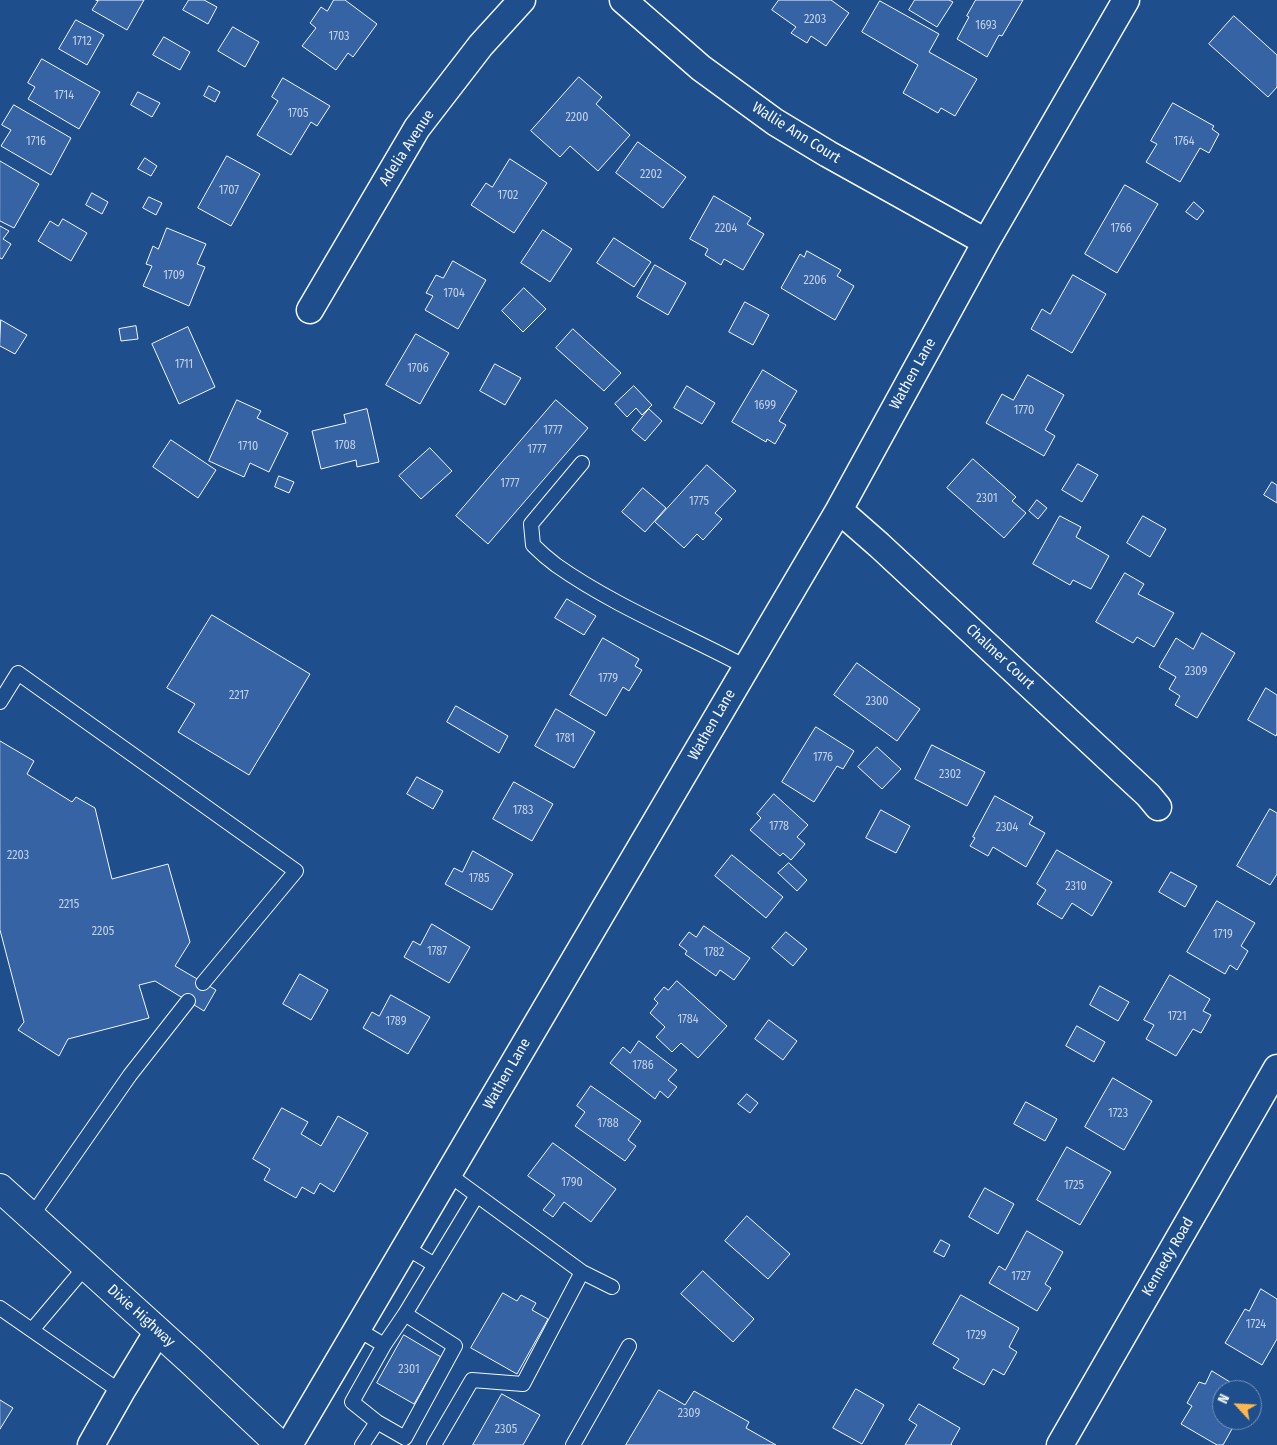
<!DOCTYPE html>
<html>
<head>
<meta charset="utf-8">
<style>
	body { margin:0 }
	#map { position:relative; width:1277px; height:1445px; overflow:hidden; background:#1f4e8c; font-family:"Fira Sans Condensed",sans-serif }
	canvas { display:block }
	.north { position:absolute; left:1212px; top:1380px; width:50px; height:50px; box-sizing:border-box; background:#1f4e8c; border:1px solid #7391ba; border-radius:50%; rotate:295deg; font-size:14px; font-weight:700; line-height:20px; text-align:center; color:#f2f6ff }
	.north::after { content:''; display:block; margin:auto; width:18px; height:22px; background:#ffb74d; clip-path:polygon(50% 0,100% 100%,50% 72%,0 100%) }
</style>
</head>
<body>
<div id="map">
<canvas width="1277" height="1445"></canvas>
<div class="north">N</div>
</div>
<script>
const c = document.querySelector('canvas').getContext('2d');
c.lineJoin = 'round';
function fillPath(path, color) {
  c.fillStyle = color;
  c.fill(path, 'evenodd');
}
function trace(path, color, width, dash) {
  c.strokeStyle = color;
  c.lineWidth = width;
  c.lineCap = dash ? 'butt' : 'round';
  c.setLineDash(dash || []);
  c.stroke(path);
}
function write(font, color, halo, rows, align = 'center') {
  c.font = font + ' "Fira Sans Condensed",sans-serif';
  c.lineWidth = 4;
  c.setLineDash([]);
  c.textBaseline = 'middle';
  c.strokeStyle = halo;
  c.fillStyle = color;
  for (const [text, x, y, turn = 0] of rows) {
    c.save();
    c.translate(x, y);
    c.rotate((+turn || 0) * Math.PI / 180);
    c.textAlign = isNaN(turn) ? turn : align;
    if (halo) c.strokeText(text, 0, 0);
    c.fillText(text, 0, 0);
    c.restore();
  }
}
const building = new Path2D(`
	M96 0H144L127 30 92 10 98 1Z
	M189 0H204L217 7 208 24 183 10Z
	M334 0H345L377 24 353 57 348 53 336 70 302 46 316 28 310 23 321 7 327 11Z
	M779 0H831L849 13 826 46 811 36 807 43 791 33 796 27 772 10Z
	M915 0H949L953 2 937 27 909 10Z
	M976 0H1023L1002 36 999 35 987 57 957 39 969 17 967 16Z
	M880 1 939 34 929 52 977 79 955 116 941 108 938 113 903 93 918 65 862 32Z
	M1234 16 1277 55V87L1268 97 1209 44Z
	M76 20 104 35 87 65 59 49Z
	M233 27 259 42 245 67 218 51Z
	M164 37 190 52 180 70 153 55Z
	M42 59 100 92 79 129 28 99 35 87 28 83Z
	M579 77 602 97 596 104 630 135 598 171 570 146 560 157 531 131Z
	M283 78 330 106 317 126 311 122 291 155 257 135 278 101 272 97Z
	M209 86 220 92 215 102 204 96Z
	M138 92 160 103 152 117 131 105Z
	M1173 103 1214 126 1212 129 1219 134 1209 153 1200 148 1180 182 1146 162 1157 144 1151 141Z
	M14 105 71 138 51 175 1 146 11 130 2 125Z
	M638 142 686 177 663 208 616 173Z
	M227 156 260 174 231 226 198 208Z
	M145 158 157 166 151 176 138 169Z
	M510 159 547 183 514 233 471 205 486 183 492 187Z
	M0 161 39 184 14 228 0 221Z
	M1125 185 1158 204 1117 273 1085 254Z
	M92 193 108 202 102 214 86 205Z
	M714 196 751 218 747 224 764 234 743 270 724 259 721 265 705 255 708 249 690 239Z
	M149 197 162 203 156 215 143 208Z
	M1194 202 1204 211 1197 220 1186 212Z
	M63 219 87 233 71 261 38 241 50 221 58 226Z
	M0 226 9 231 3 239 11 244 2 259 0 258Z
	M167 228 206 244 197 264 205 267 189 306 143 286 152 266 146 264 153 246 158 249Z
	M543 230 572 249 550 282 521 263Z
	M614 238 651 262 634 287 597 263Z
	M807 251 841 270 837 276 854 286 835 320 781 288 800 254 804 257Z
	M453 261 486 280 458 329 425 310 433 296 426 293 436 275 443 278Z
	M655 265 686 283 668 315 637 297Z
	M1073 275 1106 294 1072 353 1031 329 1042 309 1050 314Z
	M524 288 546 309 523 332 502 311Z
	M745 302 769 315 753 345 729 332Z
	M1 320 27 335 15 354 0 346Z
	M136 326 138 339 121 341 119 329Z
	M188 327 215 387 179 404 152 344Z
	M573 329 621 373 604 391 556 348Z
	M416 334 449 353 420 404 386 385Z
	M495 364 521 378 505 405 480 391Z
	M763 370 797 391 779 421 786 425 775 444 767 439 766 442 732 422Z
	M1028 375 1064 395 1045 430 1055 436 1044 456 986 423 1002 394 1013 400Z
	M634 386 652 405 642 415 636 408 627 417 615 404Z
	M687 386 715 403 702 424 674 408Z
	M237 400 261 411 257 418 288 433 269 472 250 463 244 477 209 461Z
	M556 400 588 428 488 544 456 516Z
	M367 409 379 462 357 467 356 460 321 469 312 431 346 423 344 415Z
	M649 409 662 421 645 441 632 430Z
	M171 440 216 470 198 498 153 467Z
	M430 448 452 471 421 499 399 476Z
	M973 459 1016 497 1012 501 1026 513 1004 538 947 488Z
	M1078 464 1098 475 1082 502 1062 490Z
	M707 465 736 491 715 513 722 519 703 540 697 534 684 548 655 522Z
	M279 476 294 482 289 493 275 487Z
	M1272 482 1277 485V503L1264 495Z
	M643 488 666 508 645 532 622 512Z
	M1037 500 1047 508 1038 519 1029 511Z
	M1060 516 1081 527 1076 537 1109 556 1091 589 1073 580 1070 585 1033 564Z
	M1143 516 1166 529 1150 557 1127 543Z
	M1125 573 1144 584 1138 594 1174 613 1154 647 1137 637 1133 643 1096 622Z
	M567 599 596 616 584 635 555 618Z
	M212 615 310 674 249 775 178 732 195 704 167 688Z
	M1202 633 1235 653 1197 718 1175 705 1180 696 1169 689 1176 677 1159 667 1176 638 1193 649Z
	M603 638 639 659 635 666 642 670 629 691 623 687 606 716 570 695Z
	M857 663 920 709 897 741 834 695Z
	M1266 688 1277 695V733L1276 736 1248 720Z
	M456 706 508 736 499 753 447 722Z
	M556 709 595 732 574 768 535 746Z
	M816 727 854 751 843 769 837 766 814 802 782 782Z
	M0 741 34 761 27 774 72 802 76 797 95 808 112 879 168 864 190 942 175 966 216 990 204 1011 155 981 139 985 149 1018 68 1039 59 1056 18 1030 24 1022 0 930Z
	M932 745 985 772 967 806 915 779Z
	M877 747 901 769 882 789 858 767Z
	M417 777 443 791 433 809 407 794Z
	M514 782 553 804 532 841 493 819Z
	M774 794 808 825 797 837 805 844 791 860 783 853 780 856 750 830 761 818 757 814Z
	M995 796 1033 817 1029 824 1045 833 1026 867 993 847 988 856 970 846 975 838 973 837Z
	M1270 809 1277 813V874L1270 885 1237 866Z
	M881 810 910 826 896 853 866 838Z
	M1057 850 1112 882 1092 916 1072 903 1062 919 1037 904 1046 890 1037 884Z
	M473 851 513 874 492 910 445 884 454 868 462 872Z
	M732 855 783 897 766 918 715 876Z
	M789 863 807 880 797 891 778 873Z
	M1171 872 1197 886 1185 907 1159 892Z
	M1217 901 1255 923 1241 946 1248 951 1237 970 1230 965 1225 974 1187 952Z
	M432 924 470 947 449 983 404 957 413 941 420 945Z
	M704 926 750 958 734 980 720 970 716 976 685 954 687 951 679 945 689 932 696 937Z
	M786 932 807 949 793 966 772 948Z
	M300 974 328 990 311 1020 283 1004Z
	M1170 975 1210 999 1203 1011 1211 1015 1201 1033 1193 1029 1176 1056 1146 1039 1154 1025 1144 1020Z
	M677 981 727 1026 698 1058 681 1043 672 1052 656 1037 665 1027 650 1013 658 1003 654 999 664 987 668 990Z
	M1100 986 1129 1002 1118 1021 1090 1005Z
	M391 995 430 1017 408 1054 363 1028 372 1012 379 1016Z
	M769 1020 797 1041 783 1060 755 1039Z
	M1077 1026 1105 1042 1094 1062 1066 1046Z
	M639 1041 677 1070 668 1080 677 1087 668 1098 660 1091 655 1099 610 1063 623 1047 630 1053Z
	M1113 1078 1152 1101 1124 1150 1085 1127Z
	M591 1086 641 1121 628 1140 636 1146 625 1161 575 1126 585 1112 577 1106Z
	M747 1094 758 1103 750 1113 738 1104Z
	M1026 1102 1057 1119 1045 1141 1014 1124Z
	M282 1108 308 1122 301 1134 321 1146 338 1116 368 1133 334 1192 320 1183 314 1194 302 1187 296 1198 264 1180 270 1169 253 1159Z
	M553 1143 616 1189 591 1222 564 1202 553 1217 543 1210 555 1195 528 1176Z
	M1067 1147 1111 1172 1080 1225 1037 1200Z
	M985 1188 1014 1204 998 1234 969 1217Z
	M747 1216 790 1254 768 1279 725 1241Z
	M1027 1231 1063 1252 1045 1284 1051 1288 1037 1311 989 1283 999 1266 1005 1270Z
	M941 1240 950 1245 944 1257 934 1252Z
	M703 1271 754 1319 733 1342 681 1294Z
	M1261 1289 1277 1299V1339L1262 1365 1225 1343 1245 1309 1249 1311Z
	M503 1293 517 1301 521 1295 536 1303 532 1310 548 1319 517 1374 471 1348Z
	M961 1295 1019 1328 1009 1347 1017 1352 1004 1375 993 1369 984 1385 953 1368 959 1359 933 1344Z
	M404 1335 441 1357 414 1404 377 1383Z
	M1212 1371 1243 1390H1222V1420H1237L1223 1445H1217L1181 1424 1192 1406 1187 1403 1199 1382 1205 1384Z
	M856 1389 884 1405 862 1444 833 1428Z
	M659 1390 685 1405 694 1391 749 1422 746 1428 776 1445H626Z
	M502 1394 540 1415 523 1445H473Z
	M0 1400 13 1408 0 1429Z
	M919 1404 960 1428 951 1444 952 1445H905L917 1425 909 1420Z`);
const service = new Path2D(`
	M582 463 531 524 533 545C540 552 548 559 556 565 614 606 684 634 746 667
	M0 702 18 673 296 871 203 983
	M448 1174 582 1272 612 1287
	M31 1217 130 1075 188 1001
	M405 1247 435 1265
	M0 1308 121 1392
	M405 1314 455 1346 405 1438 377 1422 352 1402 384 1345Z
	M405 1314 477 1195
	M357 1329 384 1345
	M32 1330 86 1266
	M362 1445 377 1422
	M434 1445 472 1380 523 1384 582 1272
	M573 1445 629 1346`);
const minor = new Path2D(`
	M623 0 701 68 775 122 828 154 986 242
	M310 310 417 128 481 45 522 0
	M839 510 879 545 1148 795 1158 807
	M91 1445 121 1392 158 1331
	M289 1445 839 510 986 242 1126 0
	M1060 1445 1277 1068`);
const primary = new Path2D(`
	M0 1188 192 1362 280 1445`);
const numberNames = [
	["2203",815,20],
	["1693",986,26],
	["1703",339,37],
	["1712",82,42],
	["1714",64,96],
	["1705",298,114],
	["2200",577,118],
	["1716",36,142],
	["1764",1184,142],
	["2202",651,175],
	["1707",229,191],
	["1702",508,196],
	["2204",726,229],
	["1766",1121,229],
	["1709",174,276],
	["2206",815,281],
	["1704",454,294],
	["1711",184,365],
	["1706",418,369],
	["1699",765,406],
	["1770",1024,411],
	["1777",553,431],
	["1708",345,446],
	["1710",248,447],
	["1777",537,450],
	["1777",510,484],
	["2301",987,499],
	["1775",699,502],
	["2309",1196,672],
	["1779",608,679],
	["2217",239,696],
	["2300",877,702],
	["1781",565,739],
	["1776",823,758],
	["2302",950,775],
	["1783",523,811],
	["1778",779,827],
	["2304",1007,828],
	["2203",18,856],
	["1785",479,879],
	["2310",1076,887],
	["2215",69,905],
	["2205",103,932],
	["1719",1223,935],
	["1787",437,952],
	["1782",714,953],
	["1721",1177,1017],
	["1784",688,1020],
	["1789",396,1022],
	["1786",643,1066],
	["1723",1118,1114],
	["1788",608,1124],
	["1790",572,1183],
	["1725",1074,1186],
	["1727",1021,1277],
	["1724",1256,1325],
	["1729",976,1336],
	["2301",409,1370],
	["2309",689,1414],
	["2305",506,1430]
];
const streetNames = [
	["Wallie Ann Court",796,133,32],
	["Adelia Avenue",407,148,-57],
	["Wathen Lane",913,374,-61],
	["Chalmer Court",1000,657,43],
	["Wathen Lane",712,725,-60],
	["Wathen Lane",507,1074,-60],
	["Kennedy Road",1168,1257,-60],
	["Dixie Highway",141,1316,42]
];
fillPath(building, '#3563a3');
trace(building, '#f2f6ff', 1);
trace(service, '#f2f6ff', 16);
trace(minor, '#f2f6ff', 29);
trace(primary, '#f2f6ff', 30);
trace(service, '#1f4e8c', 14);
trace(minor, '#1f4e8c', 26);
trace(primary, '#1f4e8c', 28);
write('12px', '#c3d1e8', null, numberNames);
write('15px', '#f2f6ff', '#1f4e8c', streetNames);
</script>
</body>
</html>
